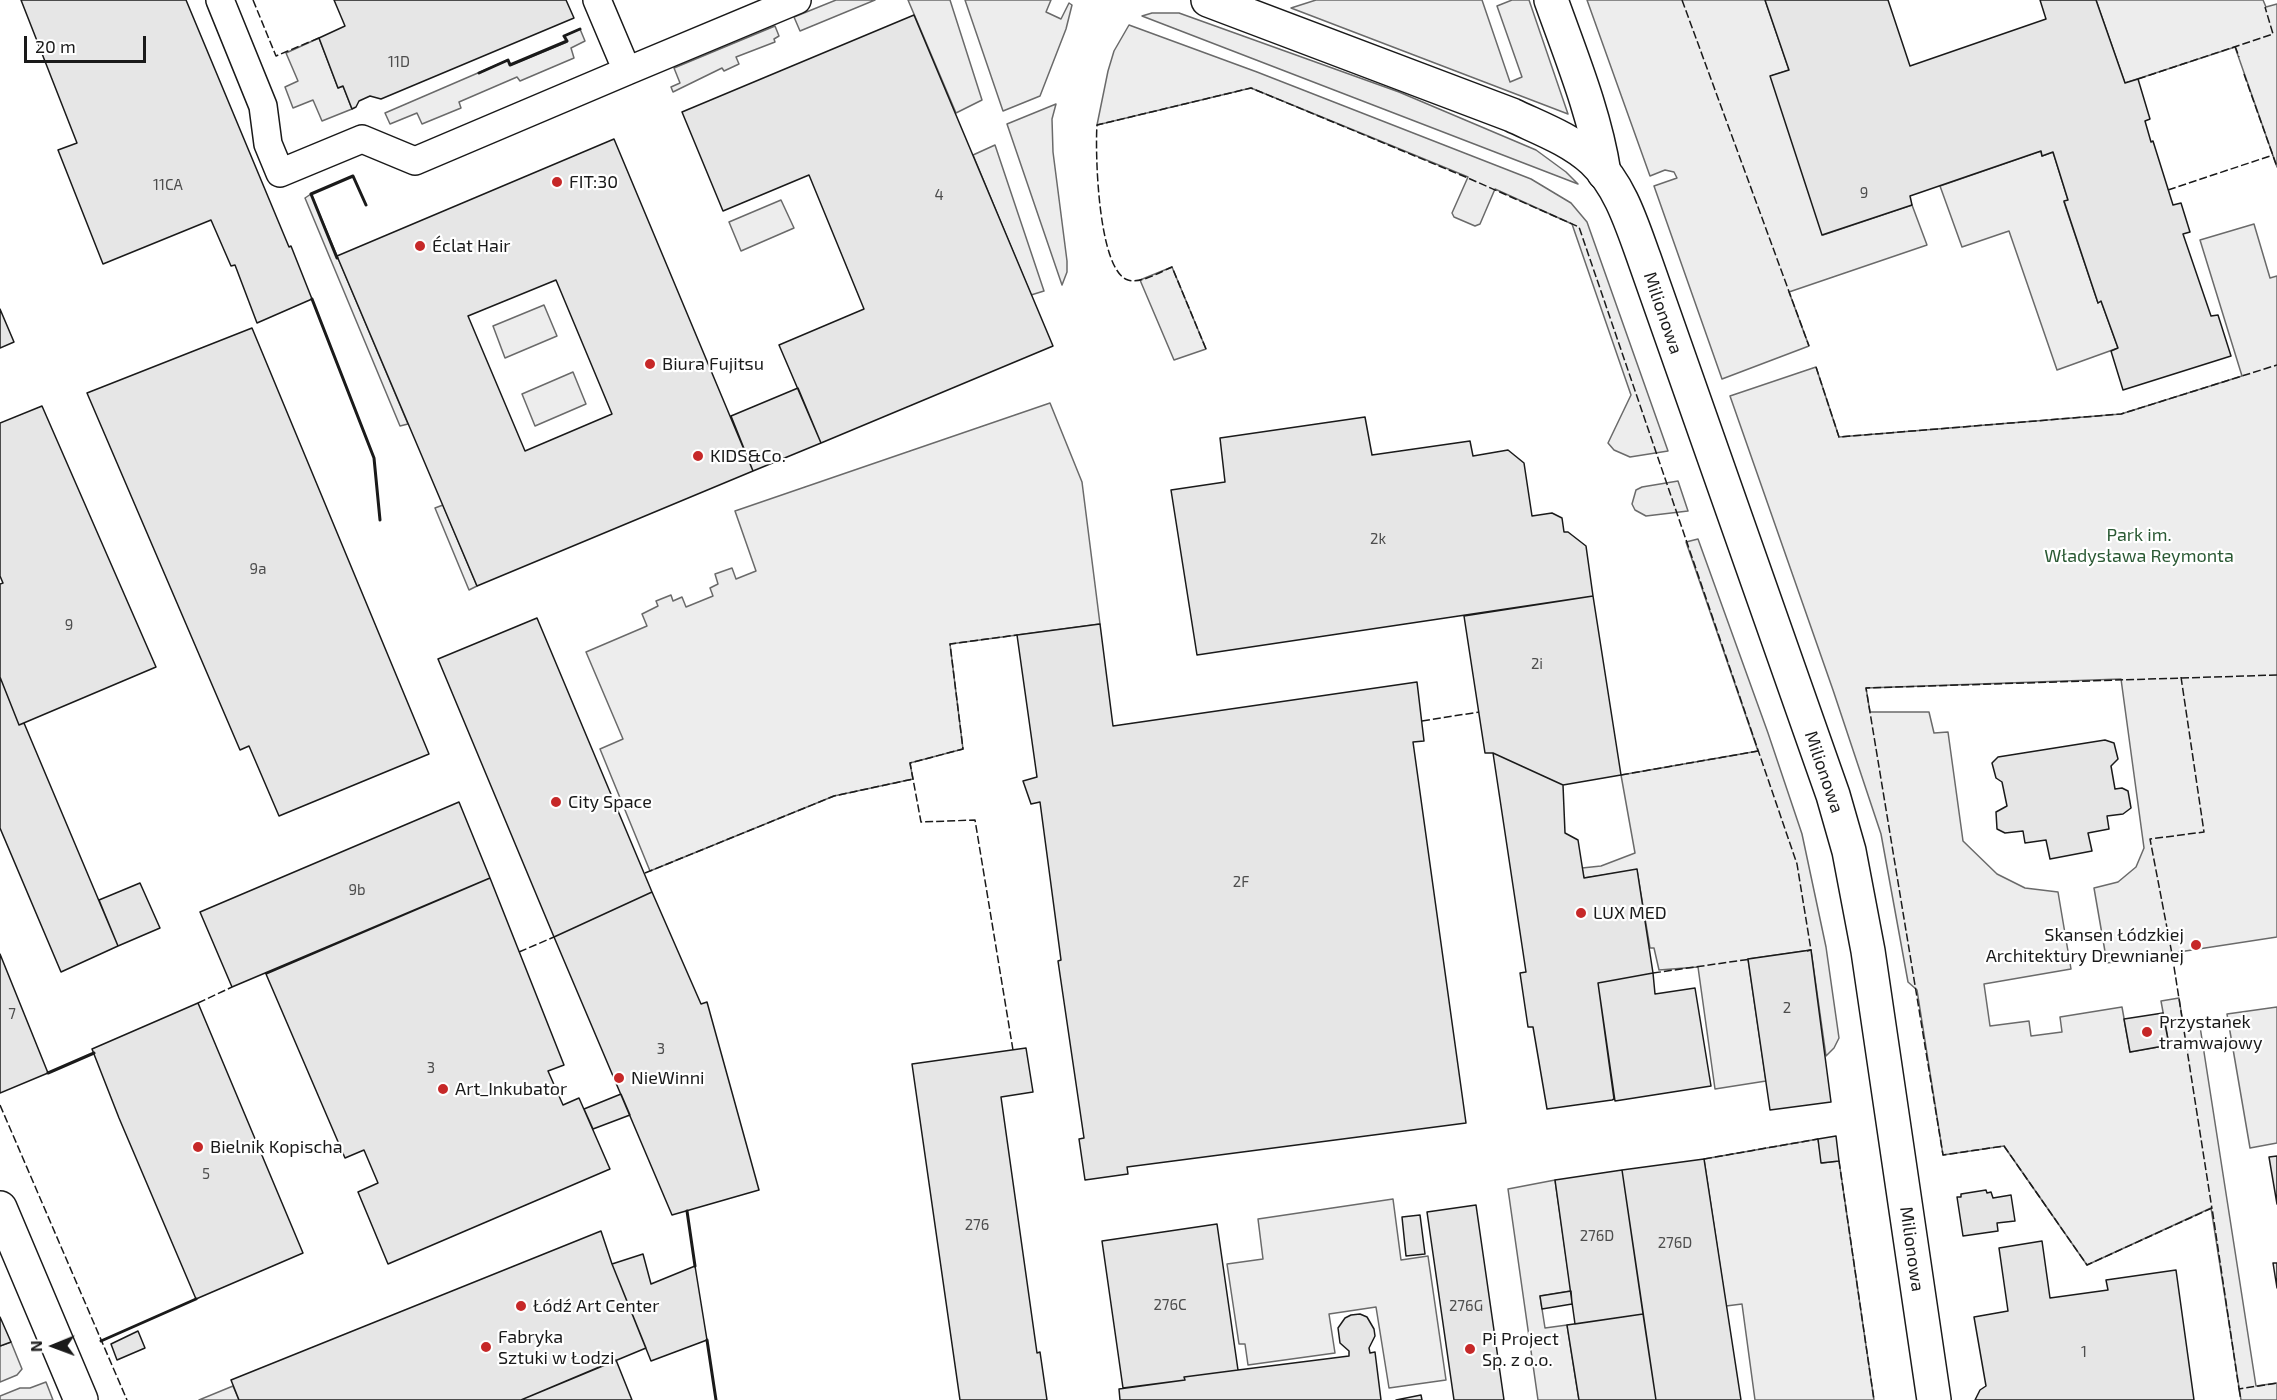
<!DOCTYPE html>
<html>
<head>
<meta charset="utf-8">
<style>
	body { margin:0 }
	#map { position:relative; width:2277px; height:1400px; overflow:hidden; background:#fff; font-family:"Exo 2",sans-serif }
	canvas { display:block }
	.north { position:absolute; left:24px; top:1316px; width:60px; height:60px; -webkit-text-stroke:4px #fff; paint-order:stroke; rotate:269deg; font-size:16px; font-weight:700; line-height:24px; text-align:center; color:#1a1a1a }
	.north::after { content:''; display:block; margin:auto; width:21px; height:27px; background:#1a1a1a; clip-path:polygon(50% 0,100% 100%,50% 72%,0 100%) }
	.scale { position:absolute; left:24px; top:36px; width:122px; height:27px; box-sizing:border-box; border:3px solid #1a1a1a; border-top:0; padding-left:8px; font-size:18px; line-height:21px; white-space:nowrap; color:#1a1a1a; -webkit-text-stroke:4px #fff; paint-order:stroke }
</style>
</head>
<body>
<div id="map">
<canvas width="2277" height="1400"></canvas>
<div class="north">N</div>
<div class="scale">20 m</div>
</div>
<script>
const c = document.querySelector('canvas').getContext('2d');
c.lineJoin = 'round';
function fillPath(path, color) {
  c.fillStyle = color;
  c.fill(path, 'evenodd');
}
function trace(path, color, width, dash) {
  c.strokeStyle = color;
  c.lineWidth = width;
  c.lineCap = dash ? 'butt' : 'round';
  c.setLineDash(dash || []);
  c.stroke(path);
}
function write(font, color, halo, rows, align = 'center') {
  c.font = font + ' "Exo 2",sans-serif';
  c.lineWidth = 4.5;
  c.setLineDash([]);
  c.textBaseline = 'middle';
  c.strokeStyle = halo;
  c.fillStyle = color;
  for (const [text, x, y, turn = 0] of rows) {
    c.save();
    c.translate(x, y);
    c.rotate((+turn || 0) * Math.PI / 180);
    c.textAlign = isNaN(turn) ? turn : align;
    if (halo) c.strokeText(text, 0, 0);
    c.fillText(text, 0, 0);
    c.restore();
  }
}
const built = new Path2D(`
	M836 0H875L800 31 794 17Z
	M908 0H950L982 100 956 113Z
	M965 0H1051L1046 12 1061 19 1069 3 1072 5 1066 29 1040 96 1003 111Z
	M1316 0H1482L1510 82 1522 77 1497 6 1512 0H1529L1568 114 1291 8Z
	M1587 0H1765L1789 70 1771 76 1823 235 1912 205 1927 245 1789 292 1809 346 1722 379 1654 186 1677 178 1674 172 1665 170 1650 176Z
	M2096 0H2263L2266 7 2277 4V167L2235 47 2125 83Z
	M1152 13H1179L1399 92 1536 150 1566 172 1578 184 1142 16Z
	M1129 25 1257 72 1531 179 1571 203 1587 222 1668 451 1630 457 1614 450 1608 443 1631 395 1572 224 1495 189 1480 224 1475 226 1454 217 1452 213 1468 177 1251 88 1097 125 1108 71 1114 51Z
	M775 26 779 36 774 39 775 42 736 57 739 64 724 71 722 68 673 92 671 87 680 83 674 68Z
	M580 29 585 41 571 48 574 58 520 81 517 77 459 102 461 108 422 124 417 113 390 124 385 113 508 60 511 65 567 42 564 36Z
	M319 38 338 88 343 86 352 109 322 121 313 100 293 108 285 87 298 81 286 53Z
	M1056 104 1052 119 1053 152 1067 261V272L1062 285 1007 124Z
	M995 145 1044 291 1031 295 973 155Z
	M2041 151 2042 156 2053 152 2068 200 2064 202 2098 303 2101 301 2118 348 2057 370 2009 231 1962 247 1940 186Z
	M311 194 408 424 400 426 305 198Z
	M781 200 794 228 741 251 729 222Z
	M2254 224 2270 278 2277 276V937L2107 963 2094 888 2118 882 2136 867 2144 848 2121 679 1866 688 1870 712H1929L1934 733 1948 732 1963 841 1997 874 2025 888 2058 892 2071 969 1984 984 1990 1026 2029 1021 2031 1036 2062 1032 2060 1017 2122 1007 2130 1052 2169 1045 2161 1001 2179 998 2183 1023 2199 1020 2256 1386 2277 1383V1400H2241L2211 1208 2087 1265 2004 1146 1943 1155 1917 990 1908 982 1881 834 1833 690 1730 396 1816 367 1839 437 2121 414 2242 376 2200 240Z
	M1172 267 1206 349 1174 360 1140 280Z
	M544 305 557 336 505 358 493 326Z
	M573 372 586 404 535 426 522 394Z
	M1050 403 1082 482 1100 624 950 644 963 749 910 763 913 779 834 796 650 871 600 749 623 739 586 652 647 626 642 614 658 606 656 601 671 595 673 601 682 597 686 607 713 596 710 588 718 584 715 574 732 568 736 579 756 571 735 511Z
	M1678 481 1688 511 1646 516 1635 510 1632 504 1636 490 1642 487Z
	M443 505 477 586 469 590 435 508Z
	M1698 539 1768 733 1802 834 1826 947 1839 1038 1834 1048 1826 1056 1811 950 1748 959 1766 1081 1715 1089 1698 967 1659 970 1654 948H1650L1637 870 1584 878 1582 868 1601 866 1635 853 1621 775 1758 751 1686 542Z
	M2277 1007V1143L2250 1148 2227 1014Z
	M1818 1139 1822 1163 1839 1161 1874 1400H1755L1742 1304 1726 1306 1704 1159Z
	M1555 1180 1571 1291 1540 1296 1545 1328 1567 1325 1579 1400H1538L1508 1189Z
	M1393 1199 1401 1260 1428 1256 1446 1380 1389 1388 1376 1307 1329 1314 1335 1353 1248 1365 1245 1344H1239L1227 1264 1263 1259 1258 1219Z
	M11 1342 22 1369 17 1375 0 1382V1346Z
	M46 1382 53 1400H0V1396L20 1388H30Z
	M233 1386 239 1400H199Z`);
const building = new Path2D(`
	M21 0H186L289 247 291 246 312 299 257 323 235 265 231 266 211 220 103 264 58 150 77 143Z
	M334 0H566L574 18 381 99 370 96 359 101 356 107 352 109 343 86 338 88 319 38 345 26Z
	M1765 0H1888L1910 66 2046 19 2040 0H2096L2125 83 2138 79 2150 119 2145 121 2151 142 2153 141 2173 205 2181 203 2190 232 2183 234 2211 316 2218 315 2231 356 2123 390 2111 351 2118 348 2101 301 2098 303 2064 201 2068 200 2053 152 2042 156 2041 151 1910 196 1912 205 1822 235 1770 76 1789 70Z
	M914 15 1053 346 821 443 779 345 864 309 809 175 723 211 682 112Z
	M614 139 753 471 477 586 337 256ZM556 280 612 414 525 451 468 316Z
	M0 309 14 342 0 348Z
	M252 328 429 754 279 816 249 746 240 750 87 393Z
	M798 388 821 443 753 471 731 416Z
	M42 406 156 667 19 725 0 677V584L3 583 0 576V423Z
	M1365 417 1372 455 1470 441 1473 456 1508 450 1524 463 1532 516 1552 513 1562 518 1564 532H1568L1586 546 1593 596 1197 655 1171 490 1225 482 1220 438Z
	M1593 596 1621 775 1563 785 1493 753H1485L1464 616Z
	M537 618 652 892 554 937 438 659Z
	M1100 624 1113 726 1417 682 1424 741 1413 742 1466 1123 1127 1167 1128 1174 1085 1180 1079 1139 1084 1138 1058 961 1061 960 1040 802 1031 804 1023 781 1037 777 1017 635Z
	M0 677 19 725 24 723 118 946 61 972 0 828Z
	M2105 740 2114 743 2118 759 2111 766 2115 789 2122 788 2128 791 2131 808 2123 814 2107 816 2109 829 2088 833 2092 851 2050 859 2046 840 2025 843 2023 831 2005 833 1997 829 1996 812 2007 806 2002 782 1996 778 1992 763 1998 757Z
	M1493 753 1563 785 1565 833 1578 840 1584 878 1637 869 1653 973 1598 983 1614 1099 1612 1100 1547 1109 1533 1027H1528L1520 973 1526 972Z
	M459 802 490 878 232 987 200 912Z
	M490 878 564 1065 548 1071 563 1105 579 1098 610 1169 388 1264 358 1192 378 1183 364 1150 345 1158 266 974Z
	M140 883 160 928 118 946 99 900Z
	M652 892 701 1004 707 1002 759 1190 672 1215 554 937Z
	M1811 950 1831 1102 1770 1110 1748 959Z
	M0 954 48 1073 0 1093Z
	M1653 973 1655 994 1695 988 1711 1086 1615 1101 1598 983Z
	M198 1003 303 1253 196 1299 119 1118 92 1049Z
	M2163 1013 2169 1045 2130 1052 2124 1019Z
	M1026 1048 1033 1092 1001 1097 1037 1353 1040 1352 1047 1400H960L912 1064Z
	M621 1094 630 1115 593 1129 584 1109Z
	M1836 1136 1839 1161 1821 1163 1818 1139Z
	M2277 1156V1204L2269 1157Z
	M1704 1159 1741 1400H1656L1622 1170Z
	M1622 1170 1643 1314 1575 1324 1555 1180Z
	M1986 1190 1987 1193 1991 1192 1993 1198 2011 1195 2015 1221 1997 1223 1998 1231 1963 1236 1957 1197H1961V1194Z
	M1476 1205 1504 1400H1454L1427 1212Z
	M1420 1215 1425 1254 1406 1256 1402 1217Z
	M1217 1224 1238 1370 1184 1377 1185 1380 1123 1388 1102 1241Z
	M601 1231 612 1264 646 1348 521 1400H239L231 1380Z
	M2042 1241 2050 1298 2108 1290 2106 1280 2176 1270 2194 1400H1975L1980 1390 1986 1386 1974 1317 2008 1311 1999 1248Z
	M643 1254 651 1284 695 1266 707 1340 651 1361 612 1264Z
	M2273 1263H2277V1288Z
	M1571 1291 1572 1304 1542 1309 1540 1296Z
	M1360 1314 1367 1317 1374 1329 1375 1336 1369 1348 1370 1353 1375 1352 1381 1400H1120L1119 1389 1185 1380 1184 1377 1238 1370 1349 1356V1351L1340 1343 1338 1328 1345 1318 1351 1315Z
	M1643 1314 1656 1400H1579L1567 1325Z
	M0 1317 11 1342 0 1346Z
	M138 1331 145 1348 117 1360 111 1344Z
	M616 1360 632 1400H521Z
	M1421 1395 1422 1400H1396Z`);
const pedestrian = new Path2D(`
	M220 0 263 106 268 144 280 173 362 139 415 161 627 71
	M597 0 627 71 797 0`);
const minor = new Path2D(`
	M1551 0C1571 56 1595 114 1604 173`);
const tertiary = new Path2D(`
	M1208 0 1512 115C1539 128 1570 139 1593 160 1620 185 1632 225 1644 258L1833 795 1849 851 1868 951 1934 1400
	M0 1208 81 1400`);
const fence = new Path2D(`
	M253 0 276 56 319 38
	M1682 0 1809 346
	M2235 46 2239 57
	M2244 74 2277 167
	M2138 79 2273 34 2265 7
	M2168 190 2273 155
	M1206 349 1172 267C1160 272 1141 284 1128 280 1098 271 1095 153 1097 125L1251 88 1468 178 1579 227 1797 864 1811 950 1807 951
	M1816 367 1839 437 2121 414 2277 365
	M2277 675 1866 688 1943 1155 2004 1146 2087 1265 2212 1208 2239 1389 2277 1383
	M2181 677 2204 832 2150 839 2172 954 2212 1209
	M1422 721 1479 712
	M1621 775 1758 751
	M645 873 834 796 913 779
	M519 952 554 937
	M1653 973 1751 959
	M198 1003 232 987
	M1013 1050 975 820 921 822 910 763 963 749 950 644 1017 635
	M0 1105 127 1400
	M1704 1159 1818 1139
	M1839 1161 1874 1400
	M2239 1389 2241 1400`);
const wall = new Path2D(`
	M479 73 508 60 510 65 567 41 564 36 580 29
	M337 258 311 194 353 176 366 205
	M312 299 374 458 380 520
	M48 1073 94 1053
	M687 1211 695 1266
	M707 1340 716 1400
	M101 1341 196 1299`);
const markers = [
	[557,182,6,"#c62828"],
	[420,246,6,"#c62828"],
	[650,364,6,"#c62828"],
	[698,456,6,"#c62828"],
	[556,802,6,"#c62828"],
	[1581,913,6,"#c62828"],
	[2196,945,6,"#c62828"],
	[2147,1032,6,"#c62828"],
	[619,1078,6,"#c62828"],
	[443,1089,6,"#c62828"],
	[198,1147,6,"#c62828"],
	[521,1306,6,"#c62828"],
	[486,1347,6,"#c62828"],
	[1470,1349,6,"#c62828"]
];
const numberNames = [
	["11D",399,62],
	["11CA",168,185],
	["9",1864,193],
	["4",939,195],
	["2k",1378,539],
	["9a",258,569],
	["9",69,625],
	["2i",1537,664],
	["2F",1241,882],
	["9b",357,890],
	["2",1787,1008],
	["7",12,1014],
	["3",661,1049],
	["3",431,1068],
	["5",206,1174],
	["276",977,1225],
	["276D",1597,1236],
	["276D",1675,1243],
	["276C",1170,1305],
	["276G",1466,1306],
	["1",2084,1352]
];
const poiNames = [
	["FIT:30",569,182],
	["Éclat Hair",432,246],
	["Biura Fujitsu",662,364],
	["KIDS&Co.",710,456],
	["City Space",568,802],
	["LUX MED",1593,913],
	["Skansen Łódzkiej",2184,935,"right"],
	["Architektury Drewnianej",2184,956,"right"],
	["Przystanek",2159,1022],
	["tramwajowy",2159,1043],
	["NieWinni",631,1078],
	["Art_Inkubator",455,1089],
	["Bielnik Kopischa",210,1147],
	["Łódź Art Center",533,1306],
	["Fabryka",498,1337],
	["Sztuki w Łodzi",498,1358],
	["Pi Project",1482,1339],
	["Sp. z o.o.",1482,1360]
];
const streetNames = [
	["Milionowa",1663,313,71],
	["Milionowa",1824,772,71],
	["Milionowa",1912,1249,82]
];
const parkNames = [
	["Park im.",2139,535],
	["Władysława Reymonta",2139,556]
];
fillPath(built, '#ededed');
trace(built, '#6a6a6a', 1.5);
fillPath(building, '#e6e6e6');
trace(building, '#1a1a1a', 1.5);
trace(pedestrian, '#1a1a1a', 30);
trace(minor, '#1a1a1a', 36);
trace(tertiary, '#1a1a1a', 36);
trace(pedestrian, '#fff', 27);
trace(minor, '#fff', 33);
trace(tertiary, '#fff', 33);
trace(fence, '#1a1a1a', 1.5, [8, 3]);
trace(wall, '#1a1a1a', 3);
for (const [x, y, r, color] of markers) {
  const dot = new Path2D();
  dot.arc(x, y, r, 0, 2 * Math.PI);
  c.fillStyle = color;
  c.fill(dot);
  trace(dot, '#fff', 2);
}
write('15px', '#4d4d4d', null, numberNames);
write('18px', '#1a1a1a', '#fff', poiNames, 'left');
write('18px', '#1a1a1a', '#fff', streetNames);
write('18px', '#2b5a34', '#fff', parkNames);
</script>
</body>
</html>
